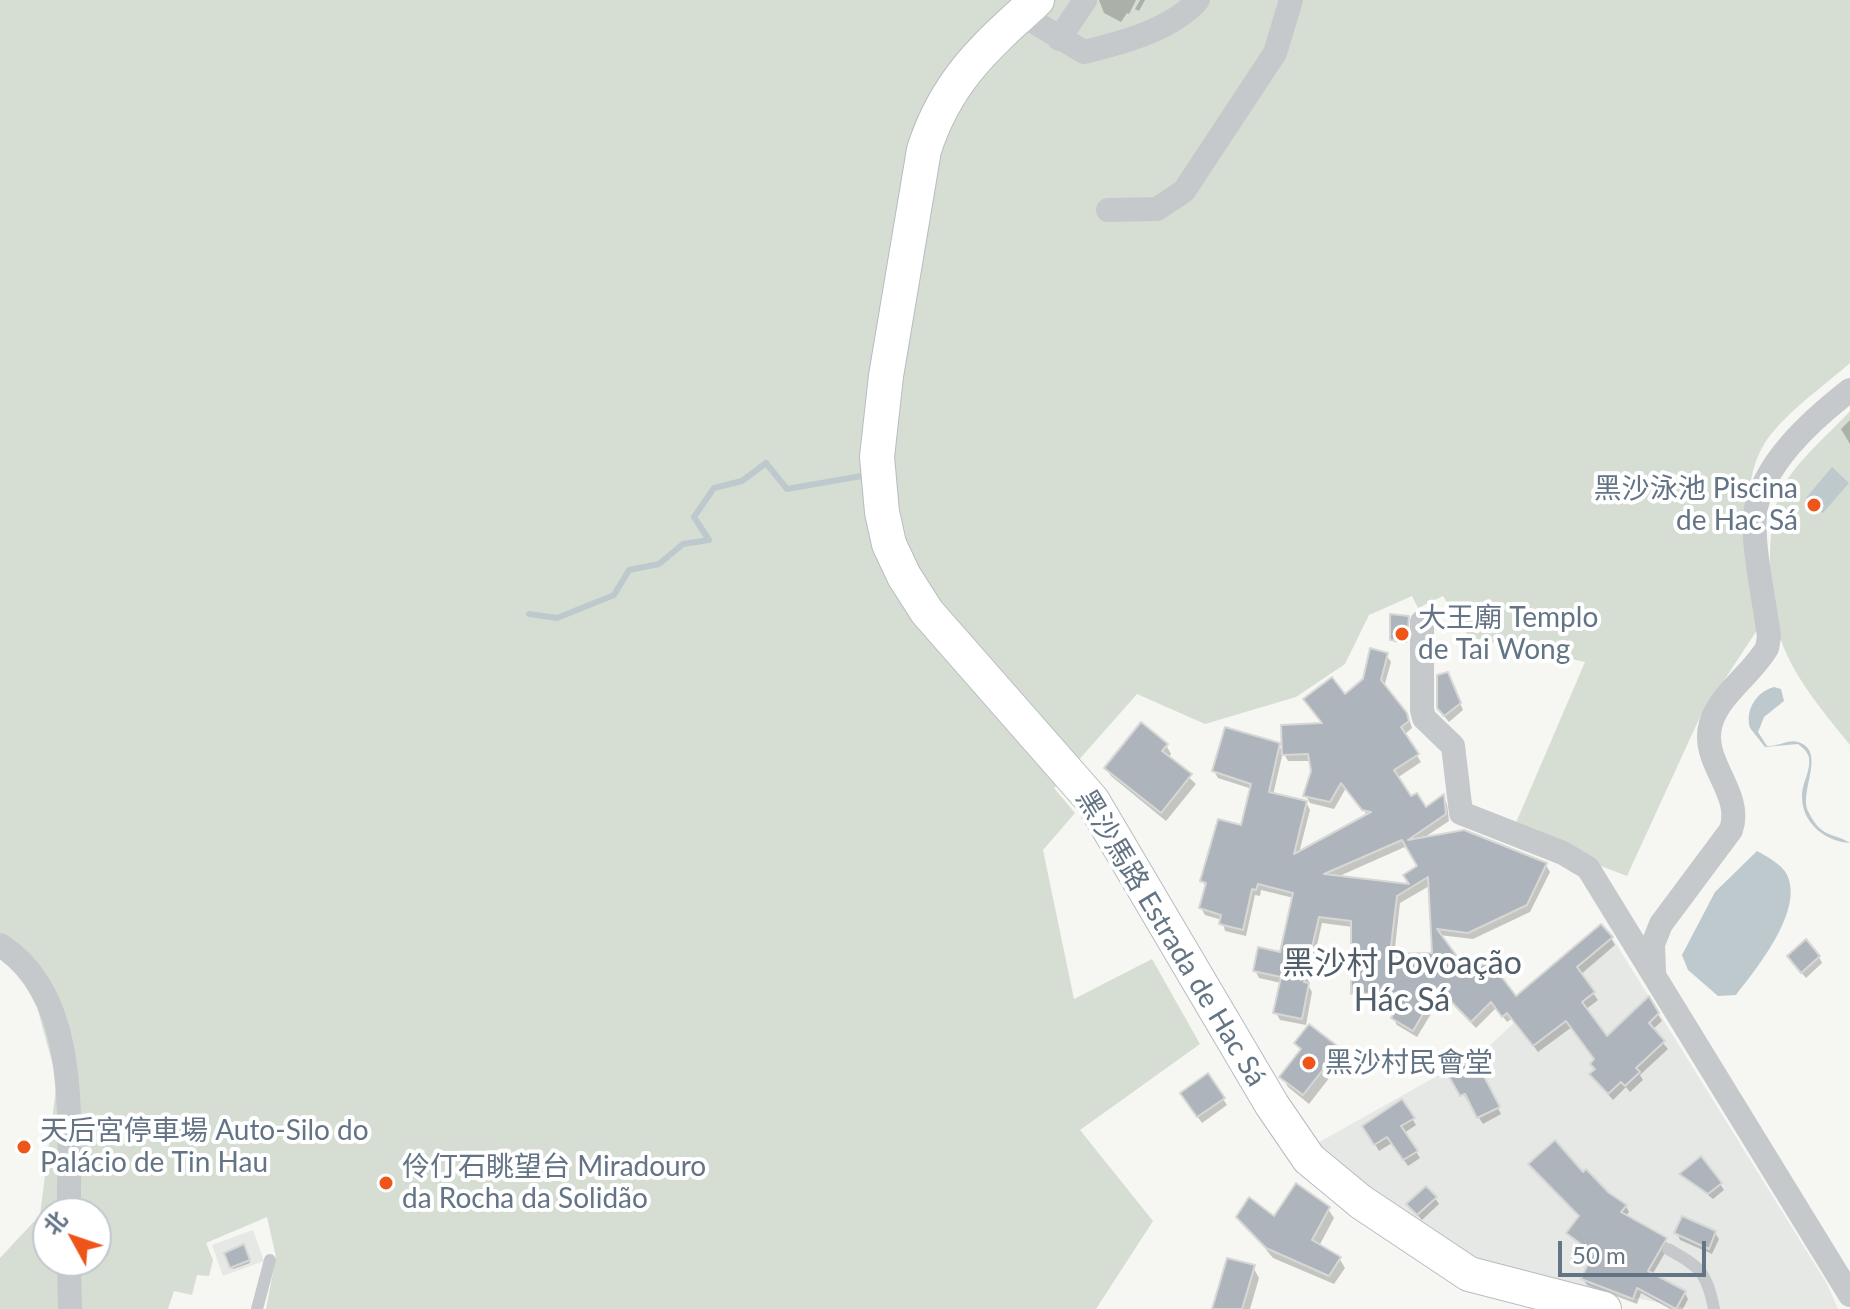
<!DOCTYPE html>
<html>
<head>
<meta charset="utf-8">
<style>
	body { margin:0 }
	#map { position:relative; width:1850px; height:1309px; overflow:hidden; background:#f6f6f2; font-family:Lato,"Noto Sans SC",sans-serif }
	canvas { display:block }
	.north { position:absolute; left:32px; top:1197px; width:80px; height:80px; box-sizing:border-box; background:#fff; border:2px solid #c1c7ce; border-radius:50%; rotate:310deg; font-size:22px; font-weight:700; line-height:32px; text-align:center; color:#637485 }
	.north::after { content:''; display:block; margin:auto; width:28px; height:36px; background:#ef5419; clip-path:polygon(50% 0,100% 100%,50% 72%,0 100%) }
	.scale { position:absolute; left:1558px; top:1241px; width:148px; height:36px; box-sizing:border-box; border:4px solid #637485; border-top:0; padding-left:10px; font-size:24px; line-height:28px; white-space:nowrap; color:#637485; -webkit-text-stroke:6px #fff; paint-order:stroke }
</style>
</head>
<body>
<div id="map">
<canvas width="1850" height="1309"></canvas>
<div class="north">北</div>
<div class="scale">50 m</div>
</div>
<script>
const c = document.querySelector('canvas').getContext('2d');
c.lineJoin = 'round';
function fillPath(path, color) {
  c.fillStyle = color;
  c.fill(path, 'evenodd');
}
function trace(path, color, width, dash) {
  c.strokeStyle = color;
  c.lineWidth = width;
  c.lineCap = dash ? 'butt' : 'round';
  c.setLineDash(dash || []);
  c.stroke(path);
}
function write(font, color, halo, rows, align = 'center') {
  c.font = font + ' Lato,"Noto Sans SC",sans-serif';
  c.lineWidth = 8;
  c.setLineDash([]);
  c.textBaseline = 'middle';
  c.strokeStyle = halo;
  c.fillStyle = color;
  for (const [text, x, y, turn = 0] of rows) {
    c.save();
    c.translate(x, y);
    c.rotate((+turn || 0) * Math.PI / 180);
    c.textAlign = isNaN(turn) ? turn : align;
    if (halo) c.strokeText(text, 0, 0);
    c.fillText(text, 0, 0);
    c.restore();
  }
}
const built = new Path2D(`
	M1610 934 1827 1284 1838 1309H1690L1528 1276 1467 1256 1431 1239 1314 1145 1487 1048Z
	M253 1230 264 1261 223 1276 212 1245Z`);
const green = new Path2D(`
	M0 0H1850V363C1825 385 1793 407 1772 433 1731 482 1754 567 1761 624L1700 717 1627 876 1512 832 1585 662 1469 637 1443 596 1418 608 1412 596 1369 615 1345 664 1296 697 1205 724 1137 694 1054 788 1075 813 1043 850 1074 999 1152 959 1200 1044 1080 1130 1153 1221 1096 1309H266L276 1257 267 1217 206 1243 213 1260 209 1276 197 1275 192 1295 174 1291 168 1309H0V1258L40 1215 57 1080 37 1007 16 968 0 958ZM48 1213H96V1261H48Z
	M1850 411V745C1826 715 1799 684 1784 648 1768 608 1763 523 1784 485 1798 460 1831 432 1850 411Z`);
const water = new Path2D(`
	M1832 467 1849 483 1823 513 1806 498Z
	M1774 687 1781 689 1784 701 1764 717 1758 732 1767 746C1778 747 1788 739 1798 742 1827 751 1799 791 1808 811 1822 840 1834 832 1850 843 1826 842 1801 823 1802 795 1802 783 1811 771 1809 758 1808 752 1803 748 1798 744L1765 747 1750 728C1745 710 1756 692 1774 687Z
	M1757 851C1766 856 1781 864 1786 873 1806 908 1757 968 1736 995L1718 996 1688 970 1682 955 1715 892Z`);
const shadow = new Path2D(`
	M1099 0H1136L1129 14 1131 15 1127 13 1121 22 1104 13Z
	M1140 0H1145L1139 11 1135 9Z
	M1850 420V444L1841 429Z
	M1407 618V643L1394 642 1392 639Z
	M1386 655 1391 662 1384 687 1410 722 1412 728 1404 735 1421 762 1397 778 1410 799 1425 810 1443 797 1447 804 1449 821 1422 839 1546 865 1550 872 1530 912 1473 939 1439 935 1469 977 1516 999 1611 938 1615 945 1580 975 1598 1000 1585 1010 1607 1039 1648 999 1662 1021 1652 1030 1668 1049 1640 1075 1643 1080 1630 1092 1626 1087 1613 1100 1596 1081 1592 1064 1596 1060 1572 1027 1538 1052 1513 1018 1507 1022 1496 1008 1476 1028 1443 994 1417 1037 1397 1025 1393 1018 1404 1000H1358L1353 993V927L1322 923 1308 985 1312 992 1306 1025 1280 1020 1276 1013 1281 983 1259 978 1255 970 1282 955 1294 898 1261 890 1260 896 1255 895 1246 936 1225 931 1222 920 1205 915 1201 908 1207 888 1202 881 1243 828 1252 789 1218 778 1214 771 1278 745 1283 752 1273 795 1306 802 1310 810 1299 853 1368 816 1346 788 1334 809 1310 803 1306 796 1313 772 1311 761H1288L1284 754 1324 724 1344 696ZM1407 846 1420 867 1405 875 1412 887 1335 878ZM1431 885 1434 955 1394 956 1400 903Z
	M1451 681 1463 710 1449 722 1443 715Z
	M1166 745 1171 754 1168 758 1196 784 1166 821 1111 776 1106 768Z
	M1819 957 1822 963 1806 978 1793 963Z
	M1296 1043 1338 1049 1344 1059 1309 1104 1288 1087 1282 1077 1301 1052Z
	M1474 1061 1501 1114 1483 1124 1450 1074Z
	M1223 1099 1227 1105 1202 1123 1186 1100Z
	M1402 1102 1416 1125 1404 1133 1420 1158 1408 1166 1392 1143 1379 1151 1365 1127Z
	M1583 1174 1626 1206 1629 1212 1625 1217 1665 1240 1669 1246 1652 1275 1685 1293 1688 1299 1683 1309H1670L1641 1293 1637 1304 1587 1285 1583 1279 1594 1255 1568 1233 1580 1217Z
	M1682 1174 1720 1184 1724 1190 1713 1199Z
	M1435 1198 1439 1204 1422 1220 1413 1210Z
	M1328 1209 1334 1218 1319 1246 1339 1258 1345 1268 1334 1284 1273 1258 1239 1217 1275 1218Z
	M1677 1233H1715L1719 1239 1712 1254 1680 1240Z
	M243 1247 250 1263 233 1269 226 1254Z
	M1253 1267 1259 1278 1250 1309H1214Z`);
const stream = new Path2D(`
	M529 614 557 618 614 595 629 570 659 564 683 544 709 540 694 517 714 488 742 481 766 463 787 489 867 475`);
const building = new Path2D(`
	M1390 614 1409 616 1407 641 1390 640Z
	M1370 648 1388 653 1381 680 1407 713 1409 721 1401 727 1419 754 1394 770 1411 796 1417 793 1426 807 1444 794 1446 814 1408 840 1464 830 1547 863 1527 905 1468 933 1437 929 1470 974 1489 960 1516 996 1601 924 1613 937 1577 967 1595 992 1582 1002 1607 1036 1649 996 1659 1013 1649 1023 1665 1041 1636 1068 1640 1072 1625 1086 1621 1082 1608 1094 1589 1074 1595 1069 1590 1064 1594 1059 1566 1021 1533 1046 1507 1013 1502 1017 1491 1002 1471 1022 1438 988 1413 1031 1391 1018 1406 993 1351 994V921L1319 917 1304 982 1309 983 1302 1019 1273 1013 1281 977 1253 971 1258 947 1280 952 1293 893 1258 884 1256 890 1252 889 1243 930 1219 924 1221 915 1199 908 1206 883 1200 881 1218 819 1241 825 1251 784 1212 771 1225 727 1280 743 1269 792 1307 801 1294 854 1371 812 1362 810 1341 783 1330 802 1303 796 1311 771 1308 754 1282 755 1281 725 1322 723 1303 699 1332 677 1345 694 1363 679ZM1402 840 1417 866 1403 875 1409 884 1324 874ZM1428 877 1432 953 1390 954 1397 896Z
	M1448 672 1461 703 1444 716 1437 708V675Z
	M1141 722 1168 744 1162 751 1192 774 1161 813 1104 768Z
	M1806 939 1820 956 1801 973 1787 956Z
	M1309 1024 1340 1048 1303 1095 1279 1077 1301 1049 1294 1043Z
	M1475 1059 1500 1107 1477 1118 1465 1094 1460 1096 1447 1073Z
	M1208 1073 1225 1098 1197 1117 1180 1093Z
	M1402 1099 1415 1118 1401 1126 1418 1151 1403 1160 1387 1137 1374 1145 1362 1126Z
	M1555 1140 1583 1172 1586 1169 1609 1193 1627 1205 1621 1212 1667 1238 1648 1271 1686 1291 1676 1309 1637 1288 1633 1299 1581 1279 1593 1253 1566 1233 1579 1216 1528 1164Z
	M1701 1156 1722 1183 1708 1194 1679 1174Z
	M1296 1183 1330 1207 1312 1240 1341 1257 1329 1276 1266 1248 1236 1217 1249 1197 1274 1216Z
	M1426 1186 1437 1197 1417 1215 1406 1204Z
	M1682 1216 1716 1231 1709 1249 1674 1233Z
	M244 1244 250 1260 230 1268 224 1253Z
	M1227 1258 1255 1265 1242 1309H1212Z`);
const service = new Path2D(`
	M1668 1249C1700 1267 1707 1272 1714 1309
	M257 1309 270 1260`);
const minor = new Path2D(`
	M1021 14 1084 52C1121 43 1172 30 1198 0
	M1059 39 1085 0
	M1108 210 1157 209 1184 191 1275 53 1291 0
	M1422 622V710L1424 718 1453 746 1461 813 1563 853 1588 868 1850 1295
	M0 945C83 997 68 1129 69 1213
	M1654 973 1653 944 1661 924 1731 830C1744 792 1699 762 1711 723 1720 694 1752 674 1767 648L1769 637C1765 603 1752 547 1755 515 1760 465 1813 419 1850 390
	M69 1261 70 1309`);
const secondary = new Path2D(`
	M1037 0C985 47 946 81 924 150L886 376 877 457 882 512 889 544 904 576 927 612 1092 800 1272 1105 1309 1159 1361 1202 1469 1274 1604 1309`);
const markers = [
	[1814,505,8,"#ef5419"],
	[1402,634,8,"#ef5419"],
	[1309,1063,8,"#ef5419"],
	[24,1147,8,"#ef5419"],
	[386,1183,8,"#ef5419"]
];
const poiNames = [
	["黑沙泳池 Piscina",1798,489,"right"],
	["de Hac Sá",1798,521,"right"],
	["大王廟 Templo",1418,618],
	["de Tai Wong",1418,650],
	["黑沙村民會堂",1325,1063],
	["天后宮停車場 Auto-Silo do",40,1131],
	["Palácio de Tin Hau",40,1163],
	["伶仃石眺望台 Miradouro",402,1167],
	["da Rocha da Solidão",402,1199]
];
const streetNames = [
	["黑沙馬路 Estrada de Hac Sá",1171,938,59]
];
const quarterNames = [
	["黑沙村 Povoação",1402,964],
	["Hác Sá",1402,1001]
];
fillPath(built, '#e6e8e5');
fillPath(green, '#d6ded3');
fillPath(water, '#bec9ce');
fillPath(shadow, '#0003');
trace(stream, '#bec9ce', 6);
fillPath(building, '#adb4bb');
trace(building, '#d7d7d5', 2);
trace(secondary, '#b7bcc1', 36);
trace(service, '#c5c9cc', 12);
trace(minor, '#c5c9cc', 24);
trace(secondary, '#fff', 34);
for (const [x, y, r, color] of markers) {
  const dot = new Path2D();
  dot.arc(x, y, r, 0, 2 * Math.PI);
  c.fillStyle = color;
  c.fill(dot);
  trace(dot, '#fff', 3);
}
write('28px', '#637485', '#fff', poiNames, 'left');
write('28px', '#637485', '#fff', streetNames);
write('32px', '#515e6a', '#fff', quarterNames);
</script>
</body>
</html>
